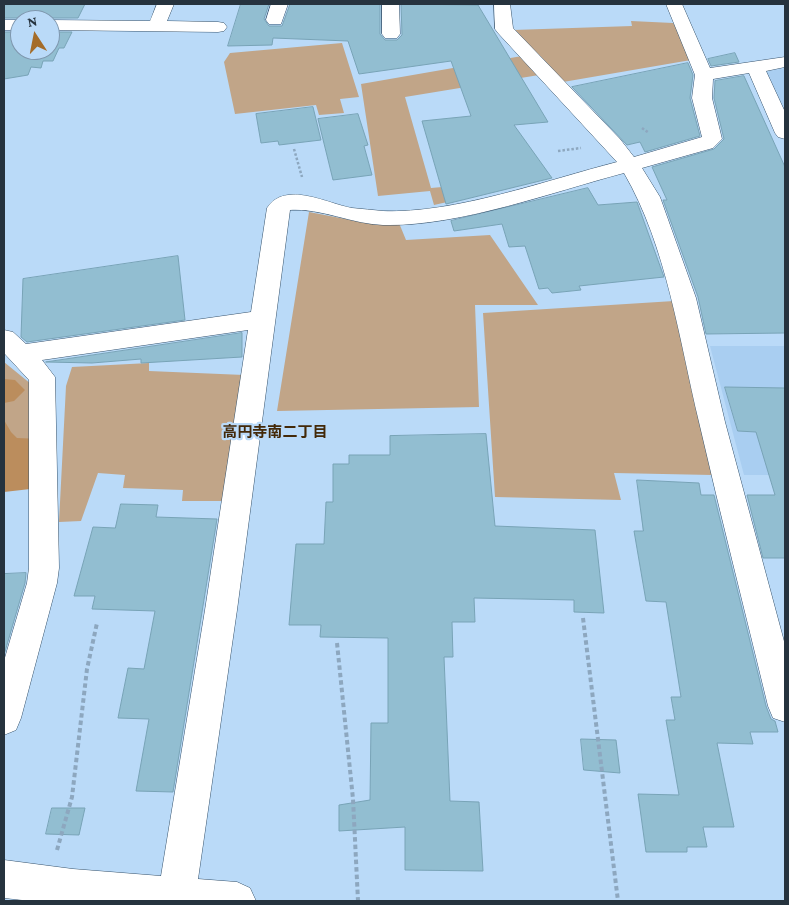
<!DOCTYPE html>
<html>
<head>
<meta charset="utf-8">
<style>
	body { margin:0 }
	#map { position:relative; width:789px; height:905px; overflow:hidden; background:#badaf8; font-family:"Crimson Pro",serif }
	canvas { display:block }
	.frame { position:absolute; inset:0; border:5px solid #26333e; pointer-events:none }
	.north { position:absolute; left:10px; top:10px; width:50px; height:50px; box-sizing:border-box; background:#badaf8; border:1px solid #7f97ae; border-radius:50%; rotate:349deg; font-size:14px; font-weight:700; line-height:20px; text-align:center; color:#26333e }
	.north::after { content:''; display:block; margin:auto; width:18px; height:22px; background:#a46c29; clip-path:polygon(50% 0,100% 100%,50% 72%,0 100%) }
</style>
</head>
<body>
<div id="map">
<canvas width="789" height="905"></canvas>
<div class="frame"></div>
<div class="north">N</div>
</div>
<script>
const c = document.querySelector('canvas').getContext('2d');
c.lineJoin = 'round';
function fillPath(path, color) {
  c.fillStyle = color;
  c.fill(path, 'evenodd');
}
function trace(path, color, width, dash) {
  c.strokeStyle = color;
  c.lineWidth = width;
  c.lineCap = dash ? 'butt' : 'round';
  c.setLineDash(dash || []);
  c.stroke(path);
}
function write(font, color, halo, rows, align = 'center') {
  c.font = font + ' "Crimson Pro","Noto Sans JP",serif';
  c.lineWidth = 4.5;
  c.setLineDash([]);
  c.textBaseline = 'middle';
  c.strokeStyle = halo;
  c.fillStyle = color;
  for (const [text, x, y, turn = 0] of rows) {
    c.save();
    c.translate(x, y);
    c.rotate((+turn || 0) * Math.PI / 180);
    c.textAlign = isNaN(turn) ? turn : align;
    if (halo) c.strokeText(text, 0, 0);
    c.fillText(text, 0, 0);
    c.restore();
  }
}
const built = new Path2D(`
	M785 68V117L764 72Z
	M710 346H785V475H744Z`);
const green = new Path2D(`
	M631 21 673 23 683 36 691 60 563 82 513 30 632 26Z
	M342 43 359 97 340 99 344 113 319 115 316 105 235 114 224 62 230 53Z
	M522 56 539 75 405 97 431 188 510 181 514 187 434 205 430 191 378 196 361 84Z
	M309 212 356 221 399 223 406 240 490 235 538 305H475L479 407 277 411Z
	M674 301 712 475 614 473 621 500 495 497 483 313Z
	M4 362 31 384 37 449 4 451Z
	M149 363V371L244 375 224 501H182L183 490 123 488 125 475 98 473 81 521 59 522 66 386 72 367Z`);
const forest = new Path2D(`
	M4 379 15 380 25 390 14 401 4 403Z
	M4 420 11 432 17 438 42 439 39 488 4 492Z`);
const building = new Path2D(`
	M85 4 78 18H4V5Z
	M241 4H269L264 19 269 26H282L290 4H380V34L385 40H397L402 35 401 4 478 5 548 122 514 125 552 178 446 204 422 121 471 116 451 61 359 74 348 41 273 38 272 45 228 46Z
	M4 32H20V50H50V32H72L64 48H59L53 61H43L41 68 31 67 28 75 4 79Z
	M735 53 739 62 711 66 708 59Z
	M688 63 693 75 690 98 700 136 645 152 640 142 627 145 572 87Z
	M744 76 785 167V333L706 334 698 297 663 200H667L652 167 714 149 724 139 714 98 715 81Z
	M313 107 321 140 279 145 278 141 261 143 256 114Z
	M358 114 368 145 364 146 372 175 333 180 318 119Z
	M588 188 598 205 637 202 664 277 579 286 581 290 552 293 548 288 539 289 525 246 509 247 502 224 454 231 451 221Z
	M178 256 185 320 27 342 21 337 23 279Z
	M242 333V357L141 363V359L92 363 46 362Z
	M725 387 785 388V558H763L747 495H775L756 432 738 431Z
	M486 434 495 526 595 530 604 613 574 612V600L474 598 475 622H452L453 657H444L450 801 479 802 483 871 405 870V827L339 831V805L370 800 371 723H388V638L320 637 321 625H289L296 544H324L326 502H333V464H349V455H390V436Z
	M637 480 699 483 701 495H714L766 706 771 719 775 721 778 732H750L753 744 717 743 734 827H703L707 847H687V852H646L638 794 679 795 666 720H675L671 697H681L666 602 646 601 634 531H643Z
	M121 504 158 505 156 517 217 519 173 792 136 791 149 719 118 718 128 668 144 669 155 611 92 609 95 596H74L93 527 115 528Z
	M26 573 25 583 4 655V574Z
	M581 739 616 740 620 773 584 770Z
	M52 808H85L79 835 46 834Z`);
const pathFar1 = new Path2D(`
	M642 128 649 133
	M294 149 302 177
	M558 151 581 148`);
const path = new Path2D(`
	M583 618 618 901
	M337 643 353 799 358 901
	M57 850 72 797 87 669 97 623`);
const minor = new Path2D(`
	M157 4H174L167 21 218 22 224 23 227 27 224 31 218 32 50 30V20L150 21Z
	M271 4H288L281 24H269L266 20Z
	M382 4H399L400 34 397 38H385L382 34Z
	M494 4H510L513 28 620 139 634 157 702 137 692 98 695 75 666 4H682L710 68 785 57V67L766 71 785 112V139L778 137 775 133 749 73 713 79 712 98 722 139 713 148 642 168 660 197 696 298 725 422 785 645V722L773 718 768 706C745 611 721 517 699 422 679 339 667 247 624 173 552 192 458 227 383 225 352 224 321 208 290 210L237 610 198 879 237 882 250 888 256 901H31L4 898V860L73 869 161 876 205 610 248 330 42 360 55 377 59 568 57 583 21 718 16 730 4 735V661L27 583 29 568V380L4 353V330L13 332 26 344 251 312 267 208C285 180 328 204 352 208 362 209 373 210 383 211 454 214 547 180 617 162L498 33 495 29Z
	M4 20H21L20 30H4Z`);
const neighbourhoodNames = [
	["高円寺南二丁目",275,432]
];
fillPath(built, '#a9cef1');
fillPath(green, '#c1a588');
fillPath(forest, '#bb8d5d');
fillPath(building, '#92bed1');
trace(building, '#78a3b6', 1);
trace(minor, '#37536c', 1);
trace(pathFar1, '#8da7bf', 2.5, [2.5, 2]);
trace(path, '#8da7bf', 4, [4.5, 3]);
fillPath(minor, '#fff');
write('bold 15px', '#432908', '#badaf8', neighbourhoodNames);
</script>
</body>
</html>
